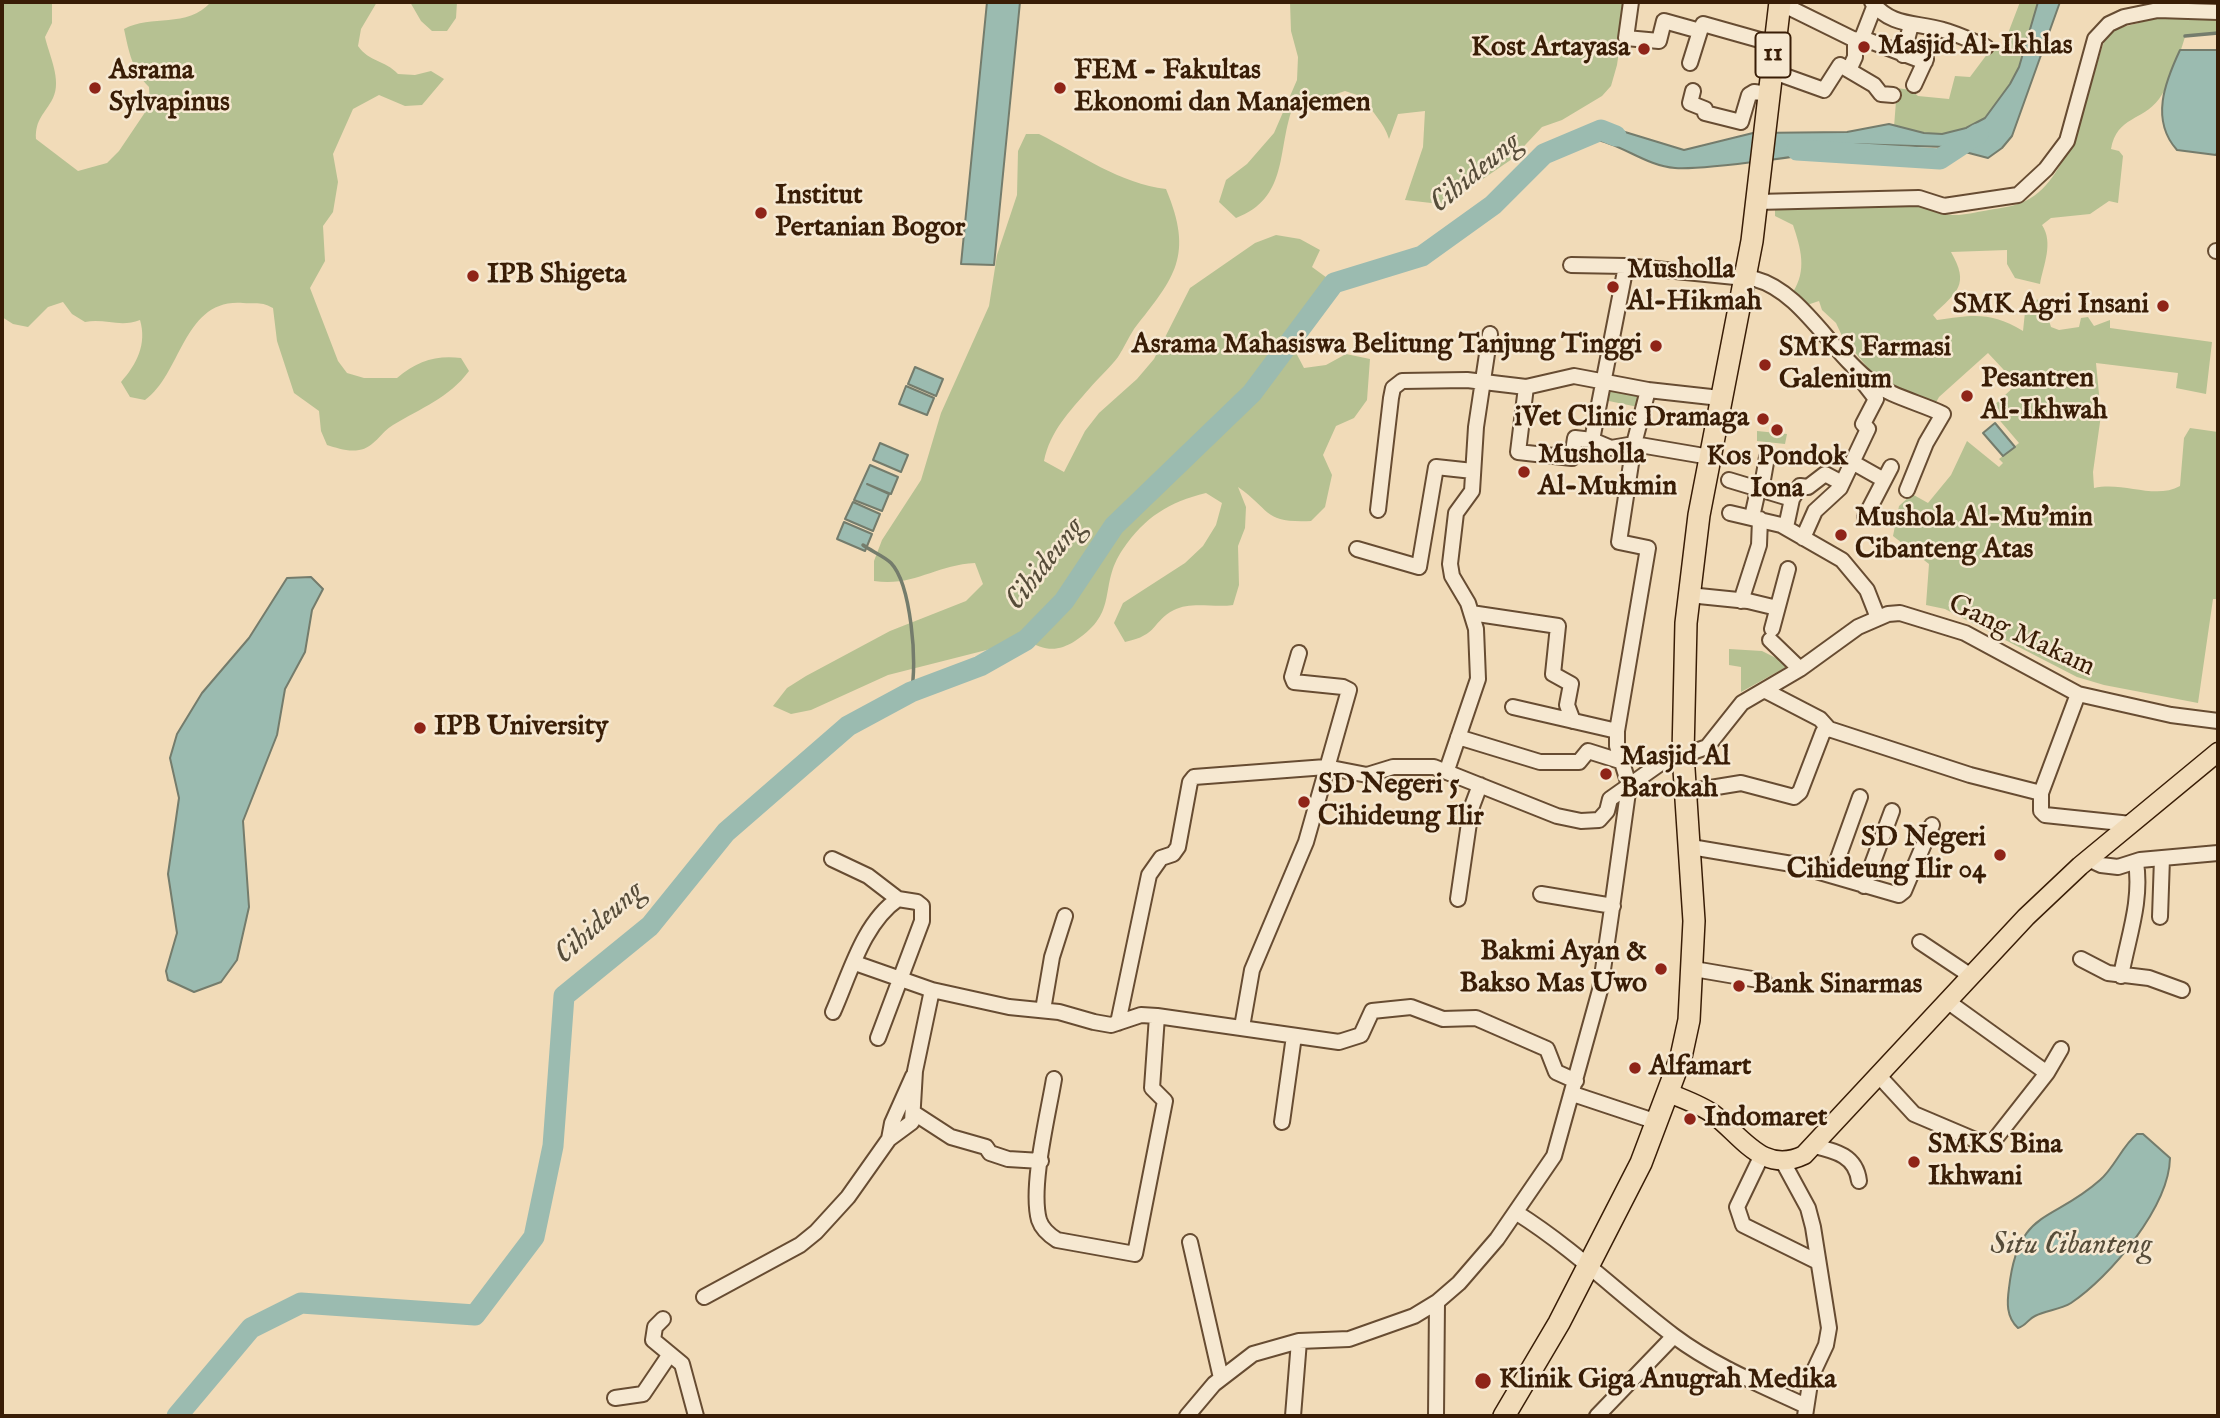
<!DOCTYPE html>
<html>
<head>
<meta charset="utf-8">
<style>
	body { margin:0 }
	#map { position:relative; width:2220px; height:1418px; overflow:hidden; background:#f1dbb8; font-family:"IM FELL English",serif }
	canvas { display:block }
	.frame { position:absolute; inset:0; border:4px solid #391d06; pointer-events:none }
</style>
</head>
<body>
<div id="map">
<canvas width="2220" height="1418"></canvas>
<div class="frame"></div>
</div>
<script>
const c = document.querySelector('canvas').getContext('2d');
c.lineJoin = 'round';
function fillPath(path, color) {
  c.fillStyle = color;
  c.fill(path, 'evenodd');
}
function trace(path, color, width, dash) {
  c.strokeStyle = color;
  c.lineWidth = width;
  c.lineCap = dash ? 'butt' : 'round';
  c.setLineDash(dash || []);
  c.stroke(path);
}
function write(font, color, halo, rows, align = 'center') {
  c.font = font + ' "IM FELL English",serif';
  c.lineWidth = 5;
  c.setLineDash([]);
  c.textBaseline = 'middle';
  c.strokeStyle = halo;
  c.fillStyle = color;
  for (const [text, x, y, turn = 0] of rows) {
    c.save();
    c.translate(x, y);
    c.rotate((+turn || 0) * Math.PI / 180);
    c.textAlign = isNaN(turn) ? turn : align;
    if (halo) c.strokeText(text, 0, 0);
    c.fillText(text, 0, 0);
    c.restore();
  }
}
const green = new Path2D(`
	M2 2H52V23L45 37C49 55 62 80 53 98 45 114 35 119 36 139L78 171 107 163 119 151 150 105 149 87C132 70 129 52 124 29 151 14 187 29 211 2H377L361 29 358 46C369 62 385 60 398 74L415 75 431 71 444 79 422 105 405 106 379 95 353 109 333 154 338 182 333 212 323 226 325 261 310 288 338 361 347 373 364 378H397C417 361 436 355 461 358L469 371C449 398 421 408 393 425 381 432 374 448 359 450 348 452 337 448 327 445L321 431 319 411 294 393 277 341 273 308C261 301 256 304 243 303 183 298 182 374 145 400L130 397 121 382C137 364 147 344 140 320 120 328 105 318 85 322L72 314 63 302 48 307 28 327 13 324 2 317Z
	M410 2H457L456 18 447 31H432L421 21Z
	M1290 2H1626L1617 65 1611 86 1602 96 1562 120 1542 127 1512 159 1458 196 1440 204 1405 200 1423 147 1425 111 1398 114 1389 139C1384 122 1372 113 1363 97L1345 91 1292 109C1277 153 1288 198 1236 218L1219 202 1226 180 1247 164 1274 133 1297 80 1298 57 1291 31Z
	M2020 2H2045L2000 117 1941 139 1894 127 1897 88 1911 90 1918 96 1949 99 1955 76 1970 77 1988 53 2002 49Z
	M2199 16 2218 21V32L2185 37C2179 56 2171 83 2159 99 2143 121 2117 116 2111 149L2119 151 2123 156 2118 203 2109 201 2090 214 2051 218 2042 225C2054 243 2043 266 2040 284L2015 278 2007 264V250L1951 252C1970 285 1957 292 1933 315L1937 320C1973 315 1990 311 2023 331L2025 312H2034L2037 299 2046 311 2051 327 2059 330 2079 327 2081 318 2088 317 2094 326 2110 320V328L2212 342 2206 394 2176 388 2178 373 2096 363 2101 415 2093 472 2094 488C2123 481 2155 500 2180 486L2184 438 2190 428 2218 432V599H2213L2198 703 2104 685 2077 677 1945 609 1926 605 1929 564 1893 536 1899 506 1912 494 1928 503 1951 475 1967 441 1999 467 2003 463 1999 459 2019 443 1990 409 2017 384 1988 353 1939 397 1934 406 1877 379 1843 338 1836 323 1822 310 1819 301 1807 305 1793 292C1807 270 1801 249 1793 225L1775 216V205H1923C1952 220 1959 215 1989 210 1999 208 2011 207 2021 203 2072 184 2088 87 2104 42L2112 30 2157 18Z
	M1026 134H1039C1079 154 1121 184 1166 189 1194 256 1175 277 1134 329 1128 338 1124 348 1118 357 1110 368 1098 378 1089 389 1070 411 1050 431 1044 461L1064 472 1085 431 1099 413 1137 379 1154 359 1190 288 1255 243 1276 235 1300 239 1320 250 1312 267 1334 283 1309 309 1294 349 1304 368 1326 365 1346 354 1370 359 1367 400 1354 418 1336 426 1323 455 1332 475 1325 507 1311 521C1263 523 1272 511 1238 487L1246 507 1245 528 1238 546 1239 585 1233 605C1214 608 1191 601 1174 610 1152 621 1159 635 1125 642L1114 623 1123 603 1185 563 1203 546 1216 525 1222 503 1206 493C1169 502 1145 517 1123 549 1097 587 1121 611 1075 641 1056 653 1044 650 1026 640L888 675 811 710 791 714 773 706 787 688 806 676 890 631 966 601 983 584 975 563C935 565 914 587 874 581V561L882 540 921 480 941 413 989 306 997 255 1017 195 1018 151Z
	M1608 385 1642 391 1638 407 1604 400Z
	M1757 431 1787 434 1785 444 1757 441Z
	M1729 649 1762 651 1790 665 1741 692V667L1729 665Z`);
const water = new Path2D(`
	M987 2H1020L994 265 961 264Z
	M2038 2H2060L2012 136 2002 148 1988 158 1946 147 1852 144C1833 154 1699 170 1675 168 1646 166 1622 144 1593 139L1589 128 1602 125 1684 150 1753 133 1847 132 1889 124 1924 133 1942 134 1966 128 1985 118 2010 84 2019 67Z
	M2180 50H2218V150L2216 155 2177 150C2150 120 2165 82 2180 50Z
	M915 367 943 379 936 396 908 384Z
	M906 386 934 398 927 415 899 404Z
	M1995 423 2015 447 2003 456 1983 433Z
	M880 443 908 455 901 472 873 460Z
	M870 465 898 477 891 494 867 484 889 494 882 511 854 500Z
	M853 502 880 514 873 531 845 519Z
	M844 522 872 534 865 551 837 539Z
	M311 577 323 589 312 610 305 652 285 689 277 735 243 821 249 907 237 960 221 982 194 992 168 980 166 971 177 933 168 874 179 798 170 758 177 734 202 693 249 638 287 578Z
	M2137 1134H2143L2170 1158C2169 1207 2110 1277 2071 1303 2060 1310 2046 1310 2035 1316 2028 1319 2026 1326 2018 1328 2006 1317 2007 1302 2009 1288 2018 1208 2052 1223 2100 1180 2115 1167 2122 1146 2137 1134Z`);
const stream = new Path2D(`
	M2185 36 2218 33
	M863 545C871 551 884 556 891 563 911 584 918 665 911 692`);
const river = new Path2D(`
	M1797 150 1940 159 1978 134
	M177 1416 251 1328 301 1303 475 1315 534 1237 553 1146 564 996 650 926 726 832 848 726 911 692 980 666 1026 640 1064 601 1114 526 1252 393 1334 283 1422 256 1493 205 1544 154 1601 130 1616 136`);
const minor = new Path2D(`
	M1631 2 1626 38 1659 41 1664 21 1700 31 1703 24 1774 44
	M1872 2C1891 27 1916 22 1943 30 1958 34 1972 41 1986 47
	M1790 8 1855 40 1862 38 1925 62
	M1862 38 1876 2
	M1903 55 1911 25
	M1690 63 1700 31
	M1849 70 1855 57V40
	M1771 71 1824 90 1840 65 1874 85 1881 94 1893 95
	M1914 85 1926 59
	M1693 91 1690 103 1705 109V113L1741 122 1749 95 1754 92 1769 94
	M1757 202 1919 198 1944 206 2018 195 2046 169 2067 141 2095 39 2109 24 2124 17 2158 10 2218 12
	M2216 251H2218
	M1571 265 1626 266
	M1526 387 1518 452 1572 458 1575 438 1592 440
	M1710 457 1634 444 1611 448 1592 440 1626 266 1755 279C1801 291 1830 351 1870 381 1890 396 1920 403 1943 414L1926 443 1907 490
	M1852 462 1884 480
	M1729 480 1792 499
	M1761 491 1767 457
	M1378 510 1391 398 1393 388 1402 381 1467 380 1526 387 1574 376 1648 390
	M1730 513 1781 525 1842 560 1867 590 1878 618
	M1752 517 1758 490
	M1865 517 1891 467
	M1786 527 1792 499 1800 486 1808 487 1825 474 1842 483
	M1803 538 1815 511 1840 488 1868 429 1863 424 1876 399 1859 377
	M1357 549 1419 567 1436 467 1473 471
	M1689 595 1748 601 1777 608
	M1741 601 1759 545 1760 519
	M1471 613 1558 626 1553 674 1571 684 1567 705 1573 721
	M1772 629 1788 569
	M1770 640 1800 669
	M1766 691 1820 719 1829 729 1970 775 2041 793
	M2078 694 2041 793V811L2045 815 2131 824
	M1513 707 1617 731
	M1458 737 1540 762H1579L1588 751 1623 762
	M1447 770 1478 679 1476 629 1468 603 1452 576 1450 564 1456 513 1472 491 1476 427 1490 334
	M1686 792 1741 783 1794 797 1800 792 1823 732 1829 729
	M1691 847 1792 864 1899 895 1904 891 1932 825
	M832 859 868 876 898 899 917 902 922 906V921L878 1038
	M2088 859 2101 865 2118 867 2140 860 2218 853
	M1832 875 1860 797
	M1864 886 1892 811
	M1541 894 1613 906
	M1458 899 1471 809 1480 785
	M2160 917 2162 858
	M1920 942 1971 976
	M2081 959 2108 973 2149 978 2182 990
	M855 963 932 990 1009 1007 1059 1012 1094 1022 1111 1025 1141 1015 1157 1016 1339 1042 1361 1035 1372 1011 1411 1007 1443 1019 1476 1018 1547 1049 1556 1072 1576 1081
	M1694 969 1764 981
	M2121 976C2128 937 2142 902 2136 862
	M1043 1010 1052 957 1065 916
	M833 1012C850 974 863 923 898 899
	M1118 1023 1149 875 1161 858 1173 854 1178 847 1190 782 1194 777 1326 767 1367 775 1393 767H1434L1557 816 1581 821 1599 820 1607 811 1610 799 1661 763 1707 747 1742 703 1800 669 1858 627 1888 614 1900 613 1965 633 2078 694 2171 715 2218 721
	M1242 1027 1252 970 1306 842 1349 690 1343 687 1294 682 1292 677 1299 653
	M2047 1073 2061 1049
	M1879 1076 1914 1114 1980 1142 1992 1143 2047 1073 1947 1001
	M1054 1079C1048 1115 1030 1187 1039 1220 1042 1229 1049 1235 1057 1240L1135 1254 1165 1101 1152 1088 1157 1016
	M1573 1094 1657 1122
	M914 1113 951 1137 986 1147 990 1153 1008 1159 1041 1161
	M1282 1122 1294 1036
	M889 1139 892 1123 913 1076
	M1814 1146C1836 1151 1856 1156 1859 1181
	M1761 1157 1737 1207 1743 1225 1818 1262
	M1783 1162 1808 1208 1813 1227 1829 1328 1826 1345 1811 1377 1805 1416
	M1517 1213C1574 1249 1620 1295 1674 1336 1714 1366 1761 1385 1806 1406
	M1190 1242 1221 1378
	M704 1297 800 1245 816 1232 848 1197 889 1139 912 1122 915 1071 932 990
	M663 1319 655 1327 653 1340 682 1364 696 1416
	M615 1398 643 1394 670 1354
	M1187 1416 1214 1384 1253 1354 1299 1341 1349 1339 1414 1316 1437 1302 1459 1283 1497 1239 1554 1156 1600 990 1611 915 1629 785 1617 746V731L1648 548 1619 542 1634 444 1648 390 1720 398
	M1293 1416 1299 1341
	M1436 1416 1437 1302
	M1597 1416 1674 1336`);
const major = new Path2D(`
	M1669 1093C1683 1099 1701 1105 1713 1114 1742 1136 1763 1175 1804 1155L2026 917 2080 866 2218 752`);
const highway = new Path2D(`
	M1504 1416 1559 1323 1641 1163 1681 1057 1689 1020 1694 921 1683 754 1686 623 1699 515 1752 241 1780 2`);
const markers = [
	[1864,47,7,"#8f2418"],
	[1644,49,7,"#8f2418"],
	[95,88,7,"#8f2418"],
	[1060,88,7,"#8f2418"],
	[761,213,7,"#8f2418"],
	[473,276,7,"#8f2418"],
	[1613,287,7,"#8f2418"],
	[2163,306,7,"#8f2418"],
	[1656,346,7,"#8f2418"],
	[1765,365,7,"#8f2418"],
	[1967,396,7,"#8f2418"],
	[1763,419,7,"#8f2418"],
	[1777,430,7,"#8f2418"],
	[1524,472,7,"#8f2418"],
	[1841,535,7,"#8f2418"],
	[420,728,7,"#8f2418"],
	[1606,774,7,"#8f2418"],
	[1304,802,7,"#8f2418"],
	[2000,855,7,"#8f2418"],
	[1661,969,7,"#8f2418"],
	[1739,986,7,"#8f2418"],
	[1635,1068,7,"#8f2418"],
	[1690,1119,7,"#8f2418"],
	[1914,1162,7,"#8f2418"],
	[1483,1381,9,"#8f2418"]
];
const shields = [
	[1773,55,35]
];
const shieldNames = [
	["11",1773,55]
];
const poiNames = [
	["Masjid Al-Ikhlas",1878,47],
	["Kost Artayasa",1630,49,"right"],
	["Asrama",109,72],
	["Sylvapinus",109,104],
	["FEM - Fakultas",1074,72],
	["Ekonomi dan Manajemen",1074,104],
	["Institut",775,197],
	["Pertanian Bogor",775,229],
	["Musholla",1627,271],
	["Al-Hikmah",1627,303],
	["IPB Shigeta",487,276],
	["SMK Agri Insani",2149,306,"right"],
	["Asrama Mahasiswa Belitung Tanjung Tinggi",1642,346,"right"],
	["SMKS Farmasi",1779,349],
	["Galenium",1779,381],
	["Pesantren",1981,380],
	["Al-Ikhwah",1981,412],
	["iVet Clinic Dramaga",1749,419,"right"],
	["Musholla",1538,456],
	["Al-Mukmin",1538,488],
	["Kos Pondok",1777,458,"center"],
	["Iona",1777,490,"center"],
	["Mushola Al-Mu'min",1855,519],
	["Cibanteng Atas",1855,551],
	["IPB University",434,728],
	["Masjid Al",1620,758],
	["Barokah",1620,790],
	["SD Negeri 5",1318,786],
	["Cihideung Ilir",1318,818],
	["SD Negeri",1986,839,"right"],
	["Cihideung Ilir 04",1986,871,"right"],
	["Bakmi Ayan &",1647,953,"right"],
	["Bakso Mas Uwo",1647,985,"right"],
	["Bank Sinarmas",1753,986],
	["Alfamart",1649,1068],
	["Indomaret",1704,1119],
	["SMKS Bina",1928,1146],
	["Ikhwani",1928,1178],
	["Klinik Giga Anugrah Medika",1499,1381]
];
const streetNames = [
	["Gang Makam",2021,637,25]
];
const waterNames = [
	["Cihideung",1476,174,-40],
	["Cihideung",1046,565,-52],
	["Cihideung",600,924,-42],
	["Situ Cibanteng",2071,1247]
];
fillPath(green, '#b6c192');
fillPath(water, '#9bbbb0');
trace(water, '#747c6c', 2);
trace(stream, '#747c6c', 3.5);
trace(river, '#9bbbb0', 21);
trace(minor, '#674c32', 18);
trace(major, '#391d06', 21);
trace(highway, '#391d06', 24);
trace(minor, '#f6e8d1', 14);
trace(major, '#f1dbb8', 18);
trace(highway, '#f1dbb8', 21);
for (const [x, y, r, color] of markers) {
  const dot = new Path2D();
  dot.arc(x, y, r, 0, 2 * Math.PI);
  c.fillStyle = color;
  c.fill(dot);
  trace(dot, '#f6e8d1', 2.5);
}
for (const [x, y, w] of shields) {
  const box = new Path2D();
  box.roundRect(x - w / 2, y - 22.5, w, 45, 5);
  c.fillStyle = '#f6e8d1';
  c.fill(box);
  trace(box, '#391d06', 2);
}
write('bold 26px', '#391d06', null, shieldNames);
write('bold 28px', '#391d06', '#f6e8d1', poiNames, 'left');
write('28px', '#391d06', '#f6e8d1', streetNames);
write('italic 30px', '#564c39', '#f6e8d1', waterNames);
</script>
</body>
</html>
